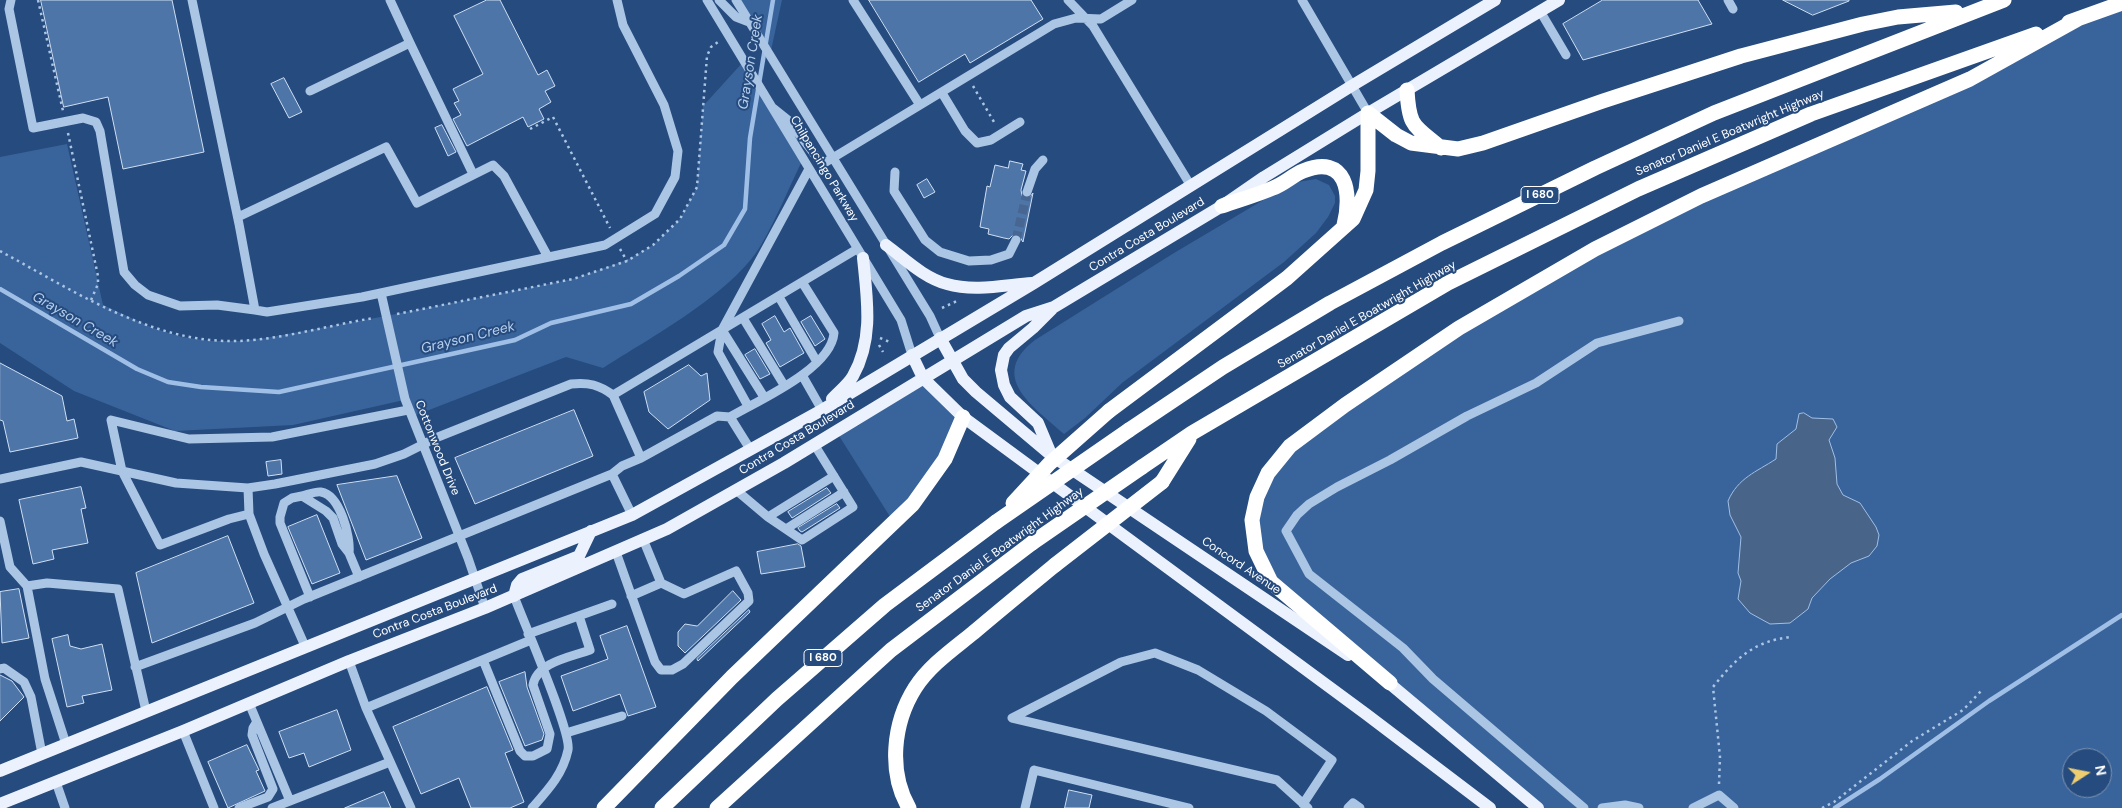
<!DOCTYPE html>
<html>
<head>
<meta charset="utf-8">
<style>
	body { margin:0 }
	#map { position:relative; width:2122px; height:808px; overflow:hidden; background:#264b7e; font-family:"DM Sans",sans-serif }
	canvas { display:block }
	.north { position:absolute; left:2062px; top:748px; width:50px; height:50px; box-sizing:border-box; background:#264b7e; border:1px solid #7d93b2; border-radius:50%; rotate:79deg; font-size:14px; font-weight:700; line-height:20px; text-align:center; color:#fff }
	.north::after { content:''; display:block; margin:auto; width:18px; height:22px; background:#eecc70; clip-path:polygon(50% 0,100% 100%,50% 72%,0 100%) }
</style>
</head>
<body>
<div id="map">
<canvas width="2122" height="808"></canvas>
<div class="north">N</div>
</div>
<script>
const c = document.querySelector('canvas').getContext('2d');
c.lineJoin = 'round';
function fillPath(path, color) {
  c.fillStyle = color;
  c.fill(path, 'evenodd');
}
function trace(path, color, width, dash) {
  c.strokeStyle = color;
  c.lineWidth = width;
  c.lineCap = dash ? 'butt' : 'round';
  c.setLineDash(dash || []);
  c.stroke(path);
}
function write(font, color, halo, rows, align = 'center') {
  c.font = font + ' "DM Sans",sans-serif';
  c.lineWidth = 4;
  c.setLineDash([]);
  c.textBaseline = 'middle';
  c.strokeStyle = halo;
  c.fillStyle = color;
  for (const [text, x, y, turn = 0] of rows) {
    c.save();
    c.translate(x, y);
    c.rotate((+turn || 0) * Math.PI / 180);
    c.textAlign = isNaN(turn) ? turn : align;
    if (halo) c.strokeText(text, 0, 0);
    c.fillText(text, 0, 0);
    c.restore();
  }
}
const green = new Path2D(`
	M736 0H782L770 55Z
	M2122 3V808H1538L1296 602 1256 551 1257 497 1290 446 1595 249ZM2072 758H2102V788H2072Z
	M744 61 803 159C789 187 777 218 761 245 733 293 650 338 603 368L566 357 411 417 404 400 293 425 175 431 74 391 0 343V157L67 144 103 305 153 328 182 337 210 341H240L266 338 386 316 573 279 627 260 653 245 680 219 697 187 703 106Z
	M1316 179 1329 185 1335 196V203L1328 217 1316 233 1284 262 1122 383 1085 418 1064 434C1034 407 987 377 1035 340L1174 253 1292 183Z
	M923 378 963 417 945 459 894 523 836 431Z`);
const water = new Path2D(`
	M1804 413 1812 418 1833 419 1837 427 1829 440 1835 458 1837 484 1843 495 1860 503 1876 527 1879 535 1877 546 1869 556 1851 563 1830 579 1812 598 1808 609 1790 623 1770 624 1750 613 1738 599 1741 581 1738 573 1741 537 1730 515 1728 501C1738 478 1756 472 1776 459L1777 444 1796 429 1799 414Z`);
const stream = new Path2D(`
	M0 289 137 369 168 382 201 387 279 392 515 340 551 323 631 304 679 276 724 245 745 209 750 138 773 0
	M1835 808 1880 779 1989 701 2122 615`);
const building = new Path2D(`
	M41 0H172L204 152 123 169 108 97 64 107Z
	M487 0H500L538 75 547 70 555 86 545 91 551 102 539 109 544 119 528 127 523 117 467 146 453 119 461 115 454 103 459 101 453 89 483 74 454 16Z
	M869 0H1031L1043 19 970 63 965 54 919 82Z
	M1603 0H1698L1712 24 1583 60 1563 24Z
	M1783 0H1849V1L1813 15Z
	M284 78 302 112 289 118 271 84Z
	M442 125 456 152 448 156 435 128Z
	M1010 161 1023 164 1021 170 1026 171 1021 190 1022 196 1029 198 1033 193 1023 242 1018 234 1013 235 1009 239 1004 238 988 234 989 229 980 227 987 186 990 187 995 165 1008 168Z
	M927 179 935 192 924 198 917 185Z
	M775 316 784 332 790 328 804 353 780 367 766 343 771 340 762 324Z
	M811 316 825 339 815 346 801 322Z
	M755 349 770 374 760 379 745 355Z
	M0 363 62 396 67 421 74 419 78 438 10 452 3 421 0 420Z
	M689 365 701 376 707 373 710 400 668 429 649 412 644 392Z
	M574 410 593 456 475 504 455 458Z
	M281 460 282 474 268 476 266 462Z
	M397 476 422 538 366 560 337 485Z
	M81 487 86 508 81 509 88 543 52 550 54 559 33 564 19 500Z
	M827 488 831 493 792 518 788 512Z
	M837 504 840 508 802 532 800 531 798 528Z
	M317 515 340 573 312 584 288 527Z
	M228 536 254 603 152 643 136 573Z
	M798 544 801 546 805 567 761 574 757 552Z
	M19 589 29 638 2 643 0 592Z
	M733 591 741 600 685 653 678 646V632L685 624 697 626Z
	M749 610 750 612 698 661 697 659Z
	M627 626 656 707 628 716 620 694 573 711 561 676 608 659 600 636Z
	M68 635 70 646 81 649 102 644 112 690 82 696 84 703 67 707 52 639Z
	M525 672 527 687 544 734 542 740 525 746 499 682Z
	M0 675 12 681 24 697 0 721Z
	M487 687 513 750 505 753 524 802 510 808H471L459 778 421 794 393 727Z
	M337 710 351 750 309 767 304 753 289 758 279 732Z
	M247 745 259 770 256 771 265 791 228 808 208 762Z
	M1069 790 1092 795 1089 808H1065Z
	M384 792 391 808H345Z`);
const minorTunnel = new Path2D(`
	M1016 240 1027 192`);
const path = new Path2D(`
	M38 0 63 111
	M973 86 994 122 993 125
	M530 129 553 117 610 228
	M68 133 98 276V284L91 300
	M620 249 627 261
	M0 251C74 291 153 344 239 341 284 339 330 325 374 318
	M942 308 957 301
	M397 314 573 279 627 261 653 245 680 219 697 187 707 56 711 47 718 42
	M880 338 892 343
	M879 345 883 352
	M1719 784 1720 757 1713 687C1736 658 1754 641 1791 637
	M1822 808 1834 802 1912 741 1963 710 1982 690`);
const minor = new Path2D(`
	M11 0 9 9 33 128 83 118 96 122 100 131 124 272 135 285 148 295 180 306 217 305 255 310
	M192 0 239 224 255 310 267 312 362 297 605 245 655 214 675 177 678 151 664 105 623 25 617 0
	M390 0 410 43
	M707 0 901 320 912 355
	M719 0 736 17 749 22
	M736 0 930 316 940 338
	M853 0 920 105
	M1068 0 1093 26 1191 186
	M1302 0 1368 113
	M1728 0 1733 9
	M1540 11 1566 55
	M310 91 410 43 473 174
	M942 93 965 131 977 143 991 140 1020 122
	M773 108 788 120 819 160 826 162 1054 24 1076 18 1101 19 1132 0
	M895 172 894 191 925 240 940 252 969 261 991 260 1009 254 1016 240
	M1027 192 1035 169 1043 160
	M238 217 386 147 417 203 493 165 504 176 548 257
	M381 293 405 399 468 558 485 608
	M779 297 817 362
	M743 318 784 385
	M722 330 764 397
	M802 375 822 410
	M613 395 641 458
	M748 406 718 352 722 330 809 169
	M730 417C759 400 831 369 834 333L802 282
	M612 474 632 515
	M0 479 81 462 176 483 248 488 275 484 375 464 404 454 438 437 571 384C589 382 599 385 613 395L857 249
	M248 488 249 514 264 554 305 646
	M736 490 768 517 834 476
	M302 496C307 495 316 491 321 492 340 495 351 537 349 553
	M249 514 229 519 160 545 122 471 111 420 189 439 272 437 408 410
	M768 517 802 540 853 507 814 444
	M0 521 10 567 27 586 45 679 66 744
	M786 529 844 492
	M616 552 655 662 661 670H672L683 664 749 601 748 593 736 571 684 594 661 583 643 539
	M27 586 47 583 118 589 146 711
	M514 596C523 621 572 732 568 750 563 774 548 790 532 808
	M631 596 661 583
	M310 597 280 523V517L284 503 292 498 302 496 326 511 333 518 342 544 349 553 359 577
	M528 634 612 604
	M483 660 520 751 525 756H533L547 749 550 734 533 685C537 662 571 657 590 650L579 616
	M349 661 366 708 411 808
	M135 667 255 623 304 599 612 474 622 466 641 458 717 416 730 417 750 449
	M0 669 4 668 24 682 31 697 42 754
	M249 703 290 801
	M366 708 531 640
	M183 731 214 808
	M566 733 622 716
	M56 782 65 808
	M1303 804 1332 760 1266 711 1198 670 1155 653 1121 662 1012 718 1277 780 1308 808
	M239 808 268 797 273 789 252 735 253 728 256 723
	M272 808 390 762
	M1025 808 1034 770 1189 808
	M1348 808 1353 803 1360 808
	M1584 808 1433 679 1403 648 1309 574 1286 531 1297 515 1309 504 1337 487 1390 460 1467 416 1536 383 1597 343 1679 321
	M1602 808 1625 805 1639 808
	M1693 808 1719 795 1734 808`);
const major = new Path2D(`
	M886 245C905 259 924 278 947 284 974 292 1005 285 1032 283
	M940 338 963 379 976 392 1052 456 1348 655
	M912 355 923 378 963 417 1366 714 1490 808
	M832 399C838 392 848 385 853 376 874 339 867 298 863 258
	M1051 454 1038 423 1010 397 1004 385 1001 370 1004 355 1009 348 1033 328 1052 309
	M514 596 517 585 522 579 579 556 591 531
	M1383 678 1538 808
	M0 771 632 515 822 410 1034 283 1353 85 1495 0
	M0 804 183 731 349 661 485 608 667 529 784 463 1026 316 1054 307 1222 206 1264 177 1368 113 1559 0`);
const highway = new Path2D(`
	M2069 22 2122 3
	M1407 90C1409 128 1414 125 1441 148
	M1368 113 1396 135 1411 143 1458 149 1483 143 1603 101 1741 56 1863 24 1898 17 1956 12
	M1222 206C1239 200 1257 195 1273 188 1284 184 1293 175 1303 171 1347 153 1352 194 1344 225
	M1109 411 1287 278 1353 219 1366 190 1368 171V113
	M1129 430 1223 367 1330 303 1442 243 1595 168 1714 113 2004 0
	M1142 467 1192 433 1448 283 1638 189 1811 114 2036 34
	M1162 482 1189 439
	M1390 683 1271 582 1256 551 1252 520 1257 497 1268 473 1290 446 1345 405 1459 328 1595 249 1701 196 1970 79 2078 19
	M604 808 732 677 913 504 945 459 963 417
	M662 808 777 699 885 605 996 522
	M717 808 891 650 1032 543
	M909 808C888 772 893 723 915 688 929 666 952 650 973 633 1000 610 1027 588 1055 565`);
const highwayBridge = new Path2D(`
	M1013 503 1049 464 1109 411
	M996 522 1129 430
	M1032 543 1142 467
	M1055 565 1162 482`);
const shields = [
	[1540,195,38],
	[823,658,38]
];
const shieldNames = [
	["I 680",1540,195],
	["I 680",823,658]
];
const streetNames = [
	["Senator Daniel E Boatwright Highway",1730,133,-23],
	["Chilpancingo Parkway",824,169,59],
	["Contra Costa Boulevard",1147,235,-31],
	["Senator Daniel E Boatwright Highway",1367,315,-30],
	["Contra Costa Boulevard",797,438,-31],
	["Cottonwood Drive",437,448,68],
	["Senator Daniel E Boatwright Highway",1000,550,-36],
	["Concord Avenue",1241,566,34],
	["Contra Costa Boulevard",435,612,-21]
];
const waterNames = [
	["Grayson Creek",751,62,-81],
	["Grayson Creek",75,320,30],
	["Grayson Creek",468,338,-14]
];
fillPath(green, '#39649b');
fillPath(water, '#496489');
trace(water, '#a0bfe6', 1);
trace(stream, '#a0bfe6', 4.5);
fillPath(building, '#4e75a7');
trace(building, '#cedff4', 1);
trace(minorTunnel, '#476691', 9, [9, 4.5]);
trace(path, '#abc5e5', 2.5, [2.5, 4]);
trace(minor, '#abc5e5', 9);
trace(major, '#ecf2fd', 12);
trace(highway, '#fff', 15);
trace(highwayBridge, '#fff', 15);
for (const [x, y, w] of shields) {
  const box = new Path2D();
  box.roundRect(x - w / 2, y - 8.5, w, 17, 4);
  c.fillStyle = '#264b7e';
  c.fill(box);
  trace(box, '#fff', 1);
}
write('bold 11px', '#fff', null, shieldNames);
write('12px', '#fff', '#264b7e', streetNames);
write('italic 14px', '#b6cfed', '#264b7e', waterNames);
</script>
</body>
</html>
